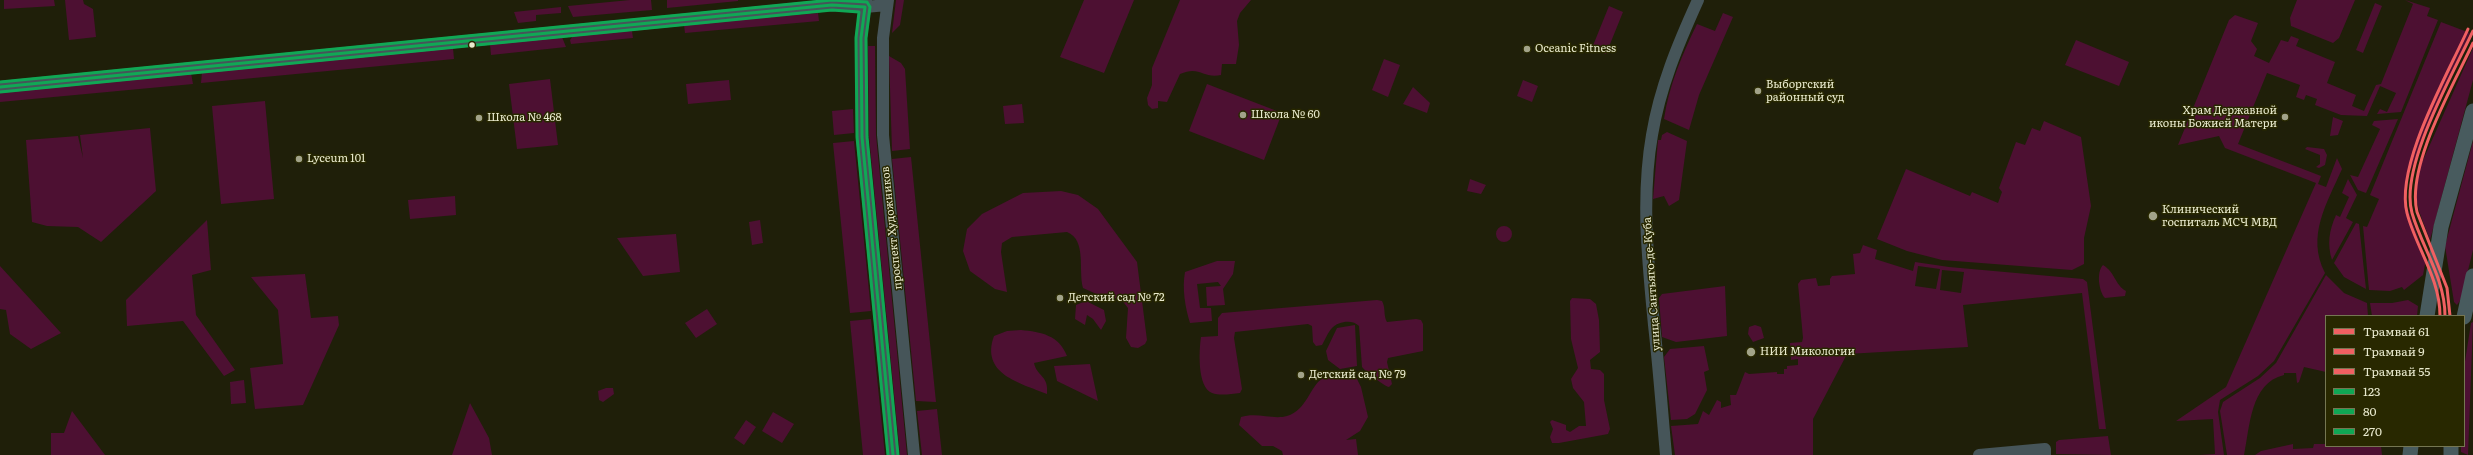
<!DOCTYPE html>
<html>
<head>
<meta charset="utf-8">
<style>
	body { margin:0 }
	#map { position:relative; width:2473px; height:455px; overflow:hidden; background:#1f1f09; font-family:Literata,serif }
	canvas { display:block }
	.legend { position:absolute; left:2325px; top:315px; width:140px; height:132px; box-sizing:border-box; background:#282800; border:1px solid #757652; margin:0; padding:5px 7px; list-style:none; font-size:12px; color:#e9eace }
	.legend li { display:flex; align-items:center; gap:8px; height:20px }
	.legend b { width:20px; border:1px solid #757652 }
</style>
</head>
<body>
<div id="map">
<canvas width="2473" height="455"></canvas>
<ul class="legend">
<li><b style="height:5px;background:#f06062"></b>Трамвай 61</li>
<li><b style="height:5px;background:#f06062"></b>Трамвай 9</li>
<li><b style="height:5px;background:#f06062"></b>Трамвай 55</li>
<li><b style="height:5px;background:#10a855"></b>123</li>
<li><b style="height:5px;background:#10a855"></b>80</li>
<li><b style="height:5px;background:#10a855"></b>270</li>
</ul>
</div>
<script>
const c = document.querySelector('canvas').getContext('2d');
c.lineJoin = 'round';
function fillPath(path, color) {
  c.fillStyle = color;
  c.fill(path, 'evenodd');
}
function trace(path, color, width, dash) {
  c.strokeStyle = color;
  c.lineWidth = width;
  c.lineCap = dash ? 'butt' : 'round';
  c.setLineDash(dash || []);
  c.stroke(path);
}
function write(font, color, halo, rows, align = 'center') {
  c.font = font + ' Literata,serif';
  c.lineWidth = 3;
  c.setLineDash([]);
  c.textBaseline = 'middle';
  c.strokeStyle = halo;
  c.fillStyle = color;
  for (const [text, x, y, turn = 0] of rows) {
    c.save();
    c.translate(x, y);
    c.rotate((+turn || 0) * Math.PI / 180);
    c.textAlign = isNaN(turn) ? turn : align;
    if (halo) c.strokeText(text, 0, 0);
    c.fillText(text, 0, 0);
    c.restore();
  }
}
const green = new Path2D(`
	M4 0H54L55 6 4 9Z
	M65 0H83L84 4 93 9 96 37 69 40Z
	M630 0H651L652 10 573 17 568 6Z
	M667 0H738V1L667 8Z
	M896 0H904L900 25 892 33Z
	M1084 0H1134L1104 73 1060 57Z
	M1180 0H1251L1240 13 1237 21 1239 45 1236 64H1222L1221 75C1203 79 1200 65 1180 74L1167 102 1158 101V108L1152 109 1148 105 1147 98 1152 85V68Z
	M2297 0H2355L2339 38 2333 43 2291 26 2290 18Z
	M2405 0 2430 8 2427 16 2438 20 2401 112 2377 114 2380 109 2387 112 2396 93 2380 86 2367 116 2341 115 2315 105 2317 99 2306 95 2304 100 2296 97 2300 85 2267 73 2238 144 2321 176 2318 184 2326 187 2337 158 2342 169C2327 203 2306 236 2325 273L2274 361 2258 376 2220 400 2218 412 2224 455H2200L2215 454 2213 419 2176 421 2226 387 2316 183 2225 148 2219 136 2178 145 2229 20 2235 15 2258 23 2251 41 2257 49 2254 56 2269 63 2281 40 2288 42 2291 36 2299 39 2296 46 2335 62 2327 83 2356 95 2352 106 2364 111 2376 85 2381 84 2413 4Z
	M2375 3 2382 6 2363 53 2356 50Z
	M1609 6 1623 12 1606 54 1592 48Z
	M561 7V13L536 15V21L518 23 514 12Z
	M818 13 819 21 685 33 684 25Z
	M1723 13 1733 17 1699 95 1689 130 1664 119C1669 85 1682 55 1697 24L1715 31Z
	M2441 22 2470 33 2408 176 2405 191 2407 207 2426 259 2423 275 2404 290 2402 287 2390 291 2369 290 2363 226 2367 227 2379 199 2370 195Z
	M632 31 633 38 571 44 570 40 573 36Z
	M562 37 566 47 491 55 490 44Z
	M2076 40 2129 62 2119 86 2065 65Z
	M868 46H875L876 135 907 455H900L869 136Z
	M453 48 454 59 201 83 202 72Z
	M2473 48V80L2430 240C2419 210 2411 199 2420 167Z
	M889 56 901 63 905 69 910 149 892 151Z
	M1384 59 1400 65 1388 97 1372 90Z
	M191 73 193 84 0 102V92Z
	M550 79 558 145 517 149 509 84Z
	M729 80 731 100 688 104 686 84Z
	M1523 80 1538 86 1532 102 1517 96Z
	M1207 84 1282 113 1264 160 1189 131Z
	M1413 87 1430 103 1427 113 1403 104Z
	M265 101 274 199 221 204 212 106Z
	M1022 104 1024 123 1005 124 1003 106Z
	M853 109 854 133 834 135 832 111Z
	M2333 117 2343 121 2338 135 2330 136Z
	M2398 119 2366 193 2358 190 2350 175 2358 177 2380 129 2372 125 2374 121Z
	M2044 121 2081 137 2091 206 2084 238V264L2072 270 1942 260 1907 251 1877 239 1906 169 1970 196 1972 192 1998 203 2002 192 1999 188 2016 142 2025 145 2032 128 2040 131Z
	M150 128 156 191 101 242 78 227 47 226 32 222 26 140 78 136 83 158 80 135Z
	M1667 132 1687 141 1679 200 1669 206 1664 196 1653 199 1658 140H1661L1662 135Z
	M854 141 871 311 850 313 833 143Z
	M2473 141V250L2461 299 2457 305 2454 302 2445 246Z
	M2307 147 2324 149 2327 155 2325 165 2319 168 2316 167 2320 164V155L2305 149Z
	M911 157 936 402 916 401 892 159Z
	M1470 179 1486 185 1481 194 1467 191Z
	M2348 179 2357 195 2346 218 2353 222 2332 260C2327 244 2329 231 2336 215L2340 217 2349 197 2342 193Z
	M1061 191 1078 195 1098 209 1137 262 1147 340 1145 344 1138 348 1131 347 1126 338 1128 308 1121 299 1101 296 1083 288C1078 270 1087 240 1067 232L1012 237 1002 243 1001 252 1007 292 995 289 970 271 963 251 967 229 982 214 1023 193Z
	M455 196 456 215 410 219 408 200Z
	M207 220 211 270 192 275 196 315 235 370 224 376 183 321 127 326 126 300Z
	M760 220 763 243 752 245 749 222Z
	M2356 223 2359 224 2366 289 2344 277 2334 263Z
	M1496 234a8 8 0 1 1 16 0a8 8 0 1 1-16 0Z
	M676 234 680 272 643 276 617 238Z
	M1863 245 1877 250 1875 259 1913 271 1915 262 1949 267 2083 279 2087 282 2106 429H2099L2082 293 1963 305 1968 347 1847 354 1813 419V455H1675L1671 426 1698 424 1703 411 1709 415 1717 400 1721 402V408L1731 405 1730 395H1736L1745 372 1749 374 1777 372V374H1784V369H1787V366L1798 365V359L1791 360 1790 343 1802 342 1803 338 1798 284 1801 280 1816 278 1818 286 1830 285V279L1832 276 1855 274 1853 254 1860 253ZM1918 266 1940 269 1936 289 1915 286ZM1942 270 1964 272 1961 293 1940 290Z
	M1217 261H1235L1233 274 1223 289 1225 305 1207 306 1206 287 1221 286 1218 282 1197 284 1200 308H1211L1212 321 1190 323C1185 307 1182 288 1185 272Z
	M2103 265C2116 273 2114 284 2126 291L2125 296 2105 298C2099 292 2096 272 2103 265Z
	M0 266 61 333 31 349 10 334 6 310 0 309Z
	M305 274 311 318 338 316 339 325 303 405 255 409 250 368 283 364 278 310 251 277Z
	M2326 275 2344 293 2367 303 2368 316H2326V372L2304 367 2299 382 2297 383 2296 373H2284V375C2250 383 2250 427 2244 455H2227L2220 411 2223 402 2260 378 2276 363Z
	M1725 286 1727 336 1676 342 1662 337 1659 298 1662 294Z
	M1572 298 1590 299 1596 304 1599 320 1600 352 1590 360 1591 369 1600 370 1604 374V400L1610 429 1608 434 1559 443H1552L1550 437 1553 429 1550 422 1552 420 1566 425V430L1570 432 1579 426H1586L1584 402 1573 388 1571 379 1578 368 1571 339 1570 301Z
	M1377 300 1382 301C1386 308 1383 315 1387 322L1416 319 1421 320 1423 324V351L1388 358 1387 362 1392 384 1389 387C1384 386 1365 371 1362 367L1359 326C1353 319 1338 321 1332 328 1328 332 1325 340 1322 345L1316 346 1313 342 1312 326 1308 324 1235 332 1234 338 1242 389 1240 393C1231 394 1220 396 1212 393 1197 387 1199 350 1201 337L1218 336V318L1222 313Z
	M2408 300 2418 306 2417 316H2372L2370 303H2392Z
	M1086 301 1104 310 1106 321 1101 330 1093 319 1087 315 1085 325 1075 319 1076 305Z
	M707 309 717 324 696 338 685 323Z
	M871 319 885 455H863L850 321Z
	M2473 322 2468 455 2461 452V446H2464V368L2471 323Z
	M1355 325 1357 366 1340 369 1328 360 1326 351 1337 328Z
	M1755 325 1761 327 1764 338 1753 342 1748 334 1749 327Z
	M1021 330C1041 332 1059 335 1067 356L1034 363C1037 377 1049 375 1047 394 1020 383 980 374 994 336L1007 331Z
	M1704 346 1709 370 1704 372 1707 390 1695 414 1687 419 1671 420 1664 357 1670 349Z
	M1090 364 1098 401 1057 381 1054 366Z
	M1337 374 1355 375 1361 387 1368 417 1360 431 1346 440 1356 439 1358 455H1283L1282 451 1273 446H1262L1239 425 1241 417C1257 412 1273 420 1287 416 1307 410 1310 386 1322 379 1326 377 1333 375 1337 374Z
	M244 380 246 403 231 404 230 382Z
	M606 388H613L614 394 603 402 599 400 598 391Z
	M470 403 489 438 492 455H452Z
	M937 409 942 455H922L917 411Z
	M72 411 105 455H51V433H64Z
	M773 412 794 424 782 443 762 431Z
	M746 420 756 427 744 445 734 438Z
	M2108 436 2111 455 2056 454V442L2059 440Z
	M2293 444V449L2313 448 2314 444H2326V446H2381L2382 455H2255L2261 451Z`);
const minor = new Path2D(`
	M866 0 861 38 862 137 893 455
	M888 0 883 38V135L914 455
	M0 87 832 5 865 7 887 5
	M1666 455C1662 412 1659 368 1654 325 1648 262 1641 198 1652 135 1660 87 1678 44 1698 0
	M1979 455 2045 449V455`);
const major = new Path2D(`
	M2427 316 2441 227 2473 111
	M2464 317 2473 276
	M2410 455 2411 446
	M2451 455V446`);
const bus1 = new Path2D(`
	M0 87 832 5 865 7 861 38 862 137 893 455`);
const bus2 = new Path2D(`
	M0 92 832 10 859 12 856 38 857 137 888 455`);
const bus3 = new Path2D(`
	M0 82 832 0 867 2 870 7 866 38 867 137 898 455`);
const tram1 = new Path2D(`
	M2445 316C2445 278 2422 248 2412 213 2399 167 2453 74 2473 31`);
const tram2 = new Path2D(`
	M2450 316 2447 288 2417 212C2406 166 2453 86 2473 43`);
const tram3 = new Path2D(`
	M2440 316C2440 278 2416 248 2407 213 2395 165 2448 74 2468 29`);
const markers = [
	[472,45,3.5,"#e9eace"],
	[1527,49,4,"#a2a389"],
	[1758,91,4,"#a2a389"],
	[1243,115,4,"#a2a389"],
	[2285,117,4,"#a2a389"],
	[479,118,4,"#a2a389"],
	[299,159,4,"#a2a389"],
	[2153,216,5,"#a2a389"],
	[1060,298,4,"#a2a389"],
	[1751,352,5,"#a2a389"],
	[1301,375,4,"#a2a389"]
];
const poiNames = [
	["Oceanic Fitness",1535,49],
	["Выборгский",1766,85],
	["районный суд",1766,98],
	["Храм Державной",2277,111,"right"],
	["иконы Божией Матери",2277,124,"right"],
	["Школа № 60",1251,115],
	["Школа № 468",487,118],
	["Lyceum 101",307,159],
	["Клинический",2162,210],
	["госпиталь МСЧ МВД",2162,223],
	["Детский сад № 72",1068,298],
	["НИИ Микологии",1760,352],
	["Детский сад № 79",1309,375]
];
const streetNames = [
	["проспект Художников",892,228,-96],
	["улица Сантьяго-де-Куба",1652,284,-94]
];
fillPath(green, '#4d1032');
trace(minor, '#465559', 12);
trace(major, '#485b5e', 15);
trace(bus1, '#10a855', 3);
trace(bus2, '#10a855', 3);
trace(bus3, '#10a855', 3);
trace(tram1, '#f06062', 3);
trace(tram2, '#f06062', 3);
trace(tram3, '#f06062', 3);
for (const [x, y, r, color] of markers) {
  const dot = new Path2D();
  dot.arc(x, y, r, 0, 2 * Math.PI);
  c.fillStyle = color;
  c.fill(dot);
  trace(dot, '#282800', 1.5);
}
write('11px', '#e9eace', '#282800', poiNames, 'left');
write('11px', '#e9eace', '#282800', streetNames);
</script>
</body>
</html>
